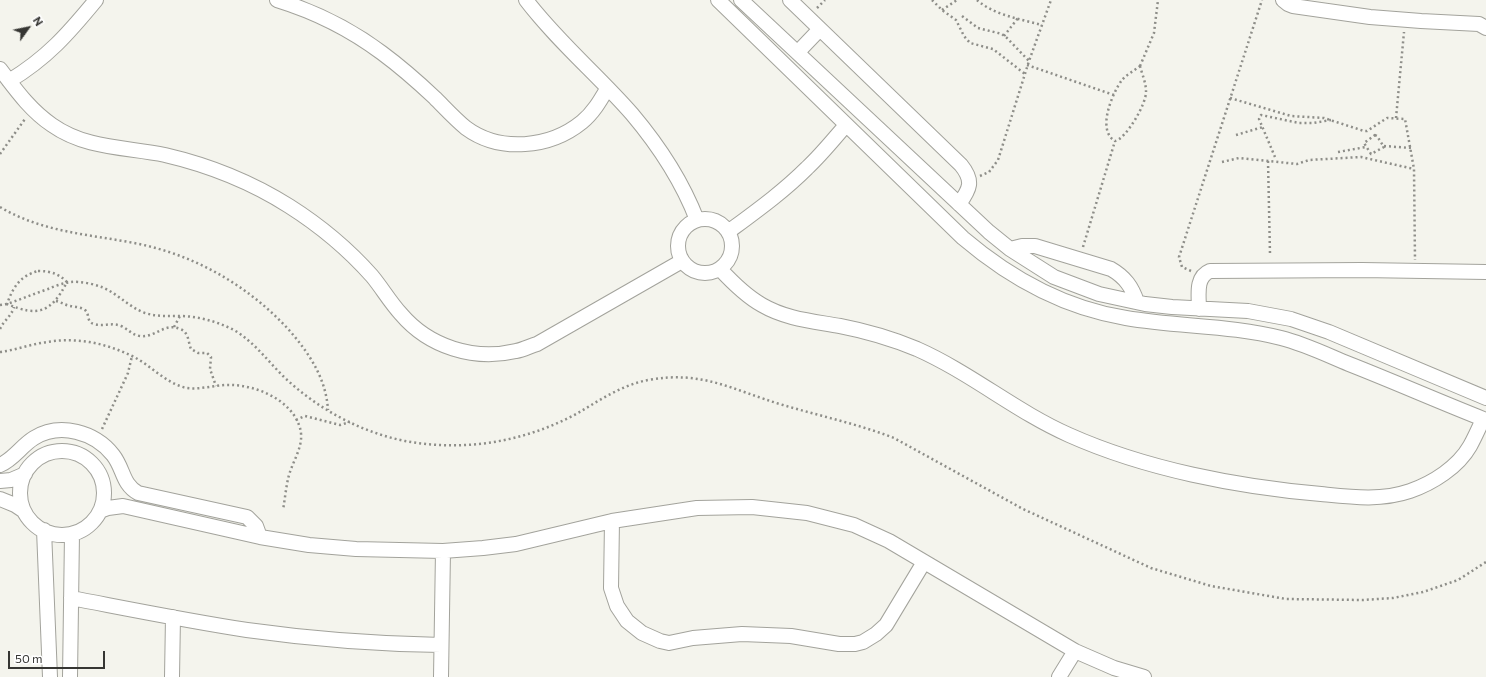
<!DOCTYPE html>
<html>
<head>
<meta charset="utf-8">
<style>
	body { margin:0 }
	#map { position:relative; width:1486px; height:677px; overflow:hidden; background:#f4f4ed; font-family:Commissioner,sans-serif }
	canvas { display:block }
	.north { position:absolute; left:8px; top:8px; width:40px; height:40px; -webkit-text-stroke:3px #fff; paint-order:stroke; rotate:57deg; font-size:11px; font-weight:700; line-height:16px; text-align:center; color:#363633 }
	.north::after { content:''; display:block; margin:auto; width:14px; height:18px; background:#363633; clip-path:polygon(50% 0,100% 100%,50% 72%,0 100%) }
	.scale { position:absolute; left:8px; top:651px; width:97px; height:18px; box-sizing:border-box; border:2px solid #363633; border-top:0; padding-left:5px; font-size:12px; line-height:14px; white-space:nowrap; color:#363633; -webkit-text-stroke:3px #fff; paint-order:stroke }
</style>
</head>
<body>
<div id="map">
<canvas width="1486" height="677"></canvas>
<div class="north">N</div>
<div class="scale">50 m</div>
</div>
<script>
const c = document.querySelector('canvas').getContext('2d');
c.lineJoin = 'round';
function trace(path, color, width, dash) {
  c.strokeStyle = color;
  c.lineWidth = width;
  c.lineCap = dash ? 'butt' : 'round';
  c.setLineDash(dash || []);
  c.stroke(path);
}
const path = new Path2D(`
	M932 0 942 10 956 20 964 36 970 43 993 49 1025 74
	M977 0C994 15 1020 19 1042 25
	M817 8 825 0
	M942 10 957 0
	M962 16 978 28 1002 34 1007 38 1029 61
	M1004 36 1018 18
	M1027 65 1114 95
	M1140 66C1142 74 1146 83 1146 91 1147 103 1126 139 1115 141 1096 130 1113 92 1122 80 1127 74 1134 71 1140 66Z
	M1140 66 1154 33 1158 0
	M1230 98 1291 116 1324 118 1364 131H1367L1387 118 1405 119 1414 169 1415 260
	M1396 118 1404 32
	M1236 135 1263 127
	M1375 135 1377 136 1384 147 1371 154 1364 143Z
	M1384 146 1411 148
	M1338 152 1366 147
	M0 154 25 119
	M1275 157 1259 119 1261 115 1299 123H1313L1331 120
	M1268 161 1270 254
	M1222 162 1239 158 1297 164 1309 160 1361 157 1414 169
	M980 176 989 172 998 160 1029 61 1051 0
	M0 207C42 232 87 234 134 243 193 254 248 285 289 330 309 353 326 378 328 410
	M1083 247 1115 141
	M38 271C51 271 59 274 67 282 51 313 38 317 7 304 13 287 20 276 38 271Z
	M1191 271 1182 267 1179 257 1262 0
	M56 301C61 302 65 305 70 306 75 307 81 307 85 310 90 314 86 322 94 324 103 327 112 322 121 326 128 329 132 335 140 336 155 338 165 322 180 329 189 332 188 342 191 349L198 353H207L211 357 210 369 216 386
	M0 305 7 304C21 299 34 294 48 289 55 286 63 283 71 282 81 281 94 284 104 288 119 295 129 307 145 313 158 317 170 316 183 316 201 317 218 322 234 330 254 342 267 360 283 376 316 408 360 432 405 441 464 452 525 442 578 413 600 400 622 385 648 380 703 370 732 390 783 405 820 416 858 424 894 438L1023 509 1151 568 1211 586 1286 599 1363 600 1393 598 1423 592 1458 580 1486 562
	M174 327 180 316
	M0 329C4 320 11 317 14 307
	M0 352C16 350 31 344 47 342 77 337 105 343 132 356 151 365 166 384 187 388 202 390 217 384 232 385 258 386 290 400 299 425 306 443 294 458 289 475 286 486 285 499 283 510
	M296 420 305 416 340 425 350 422
	M102 429 128 373 132 356`);
const minor = new Path2D(`
	M277 0C316 12 350 29 382 53 401 67 418 82 435 98 445 108 455 119 466 128 500 153 550 148 582 122 593 113 600 101 607 89
	M526 0C558 42 598 75 632 114 659 146 682 181 697 220
	M718 0 963 238C1010 278 1064 308 1126 318 1178 327 1231 325 1281 338 1305 344 1327 355 1349 364 1395 382 1440 402 1486 420
	M741 0 989 232 1010 249 1054 277 1099 294 1145 304 1172 307 1248 311 1291 319 1329 332 1486 398
	M790 0 961 165C974 181 970 189 959 204
	M1283 0 1288 4 1293 6 1370 17 1421 21 1479 24 1486 28
	M798 52 820 29
	M0 69C16 90 30 110 52 125 86 149 126 147 165 155 208 165 251 182 289 206 319 225 348 249 372 276 382 288 390 302 401 314 429 347 474 361 516 351 523 350 530 346 537 344L682 261
	M9 81C47 58 68 34 96 0
	M678 246a27 27 0 1 1 54 0a27 27 0 1 1-54 0Z
	M728 232C755 212 783 192 807 168 821 155 833 140 846 125
	M1010 249 1022 246H1035L1111 269C1125 277 1132 287 1137 302
	M720 269C732 282 746 296 762 305 786 319 812 321 840 326 866 331 893 339 917 349 971 373 1015 411 1069 435 1145 469 1238 487 1321 494 1351 497 1381 501 1410 491 1433 483 1458 467 1470 446 1475 437 1479 428 1483 419
	M1199 309C1199 296 1195 277 1210 271L1362 270 1486 272
	M20 493a42 42 0 1 1 84 0a42 42 0 1 1-84 0Z
	M0 465C14 459 21 446 34 438 60 422 95 432 113 455 124 469 122 484 138 493L247 517 256 526 260 537
	M0 481 11 480 25 474
	M0 499 15 505 24 511
	M100 511 108 508 123 506 260 537 309 545 356 549 443 551 483 548 516 544 612 521 697 508 752 507 807 513 854 525 889 541 1075 651 1114 668 1144 677
	M612 521 611 588 617 606 627 621 642 633 660 641 669 643 693 638 742 634 791 636 839 644H855L863 642 876 634 886 625 924 562
	M44 530 50 677
	M71 598C129 609 188 621 247 630 311 639 377 644 441 645
	M70 677 72 534
	M172 677 173 617
	M441 677 443 551
	M1059 677 1075 651`);
trace(minor, '#a3a39c', 16);
trace(path, '#8e8e89', 2.5, [2, 3]);
trace(minor, '#fff', 14);
</script>
</body>
</html>
